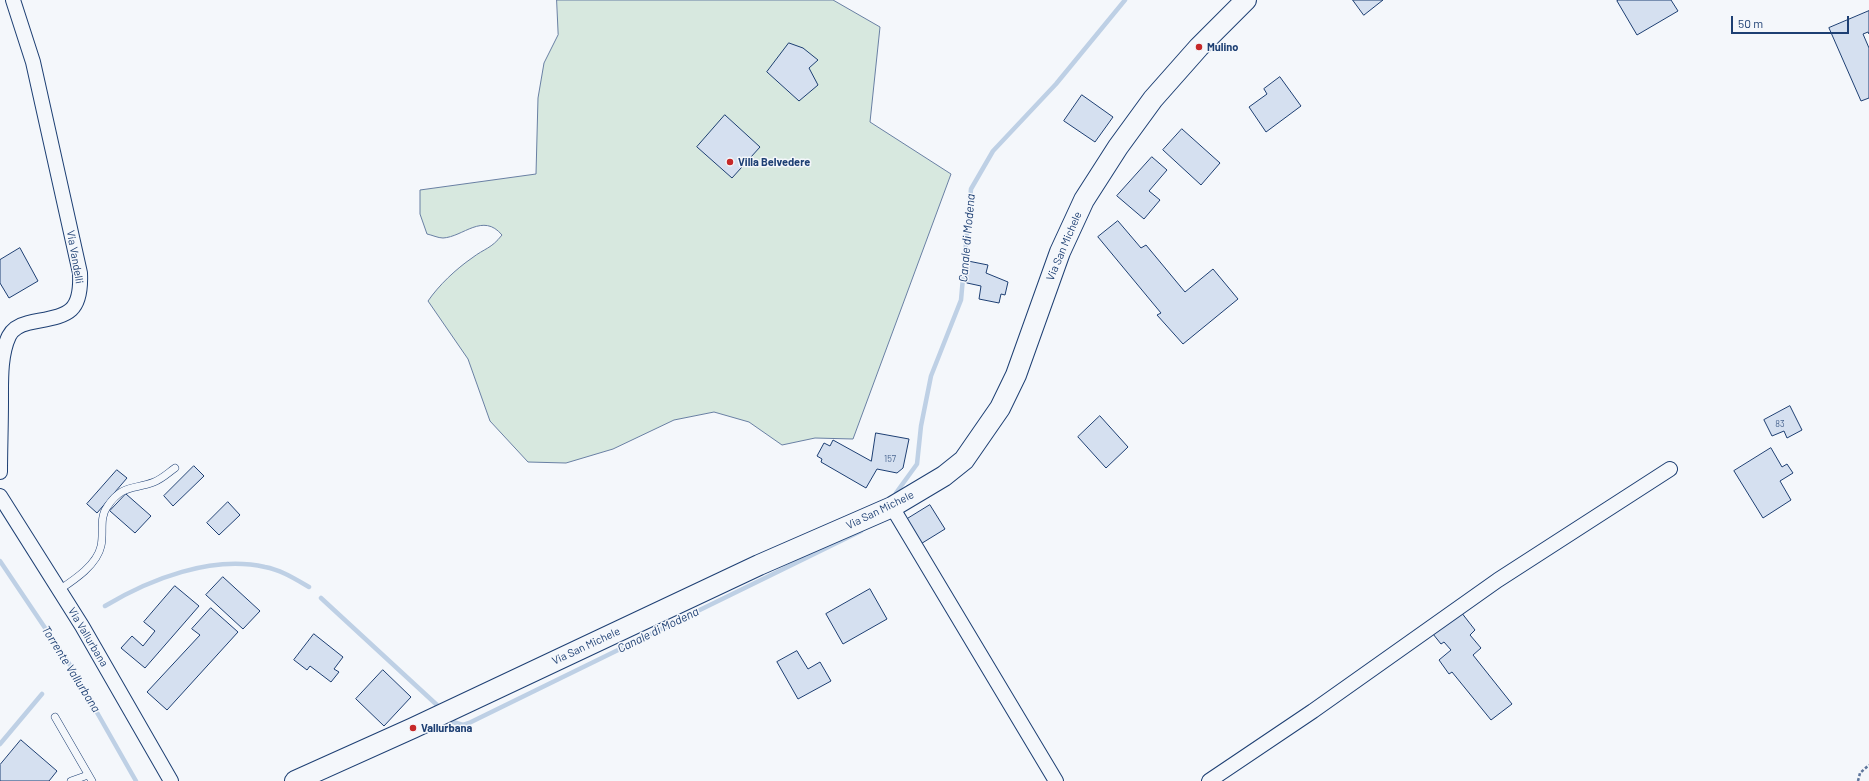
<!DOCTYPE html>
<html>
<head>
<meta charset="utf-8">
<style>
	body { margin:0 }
	#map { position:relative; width:1869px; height:781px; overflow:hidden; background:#f4f7fb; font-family:Barlow,sans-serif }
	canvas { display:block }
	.scale { position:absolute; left:1731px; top:16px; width:118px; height:18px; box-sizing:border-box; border:2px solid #1d3f73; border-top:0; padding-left:5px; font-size:12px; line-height:14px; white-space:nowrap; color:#1d3f73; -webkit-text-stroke:3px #f4f7fb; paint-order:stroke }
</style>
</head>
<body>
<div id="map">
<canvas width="1869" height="781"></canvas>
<div class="scale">50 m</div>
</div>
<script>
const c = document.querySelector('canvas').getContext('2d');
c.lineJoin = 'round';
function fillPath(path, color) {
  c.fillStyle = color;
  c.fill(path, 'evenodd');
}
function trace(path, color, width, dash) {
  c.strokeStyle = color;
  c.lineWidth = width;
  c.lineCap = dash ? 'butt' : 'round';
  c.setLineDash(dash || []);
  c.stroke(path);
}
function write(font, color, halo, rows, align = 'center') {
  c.font = font + ' Barlow,sans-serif';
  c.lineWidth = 3;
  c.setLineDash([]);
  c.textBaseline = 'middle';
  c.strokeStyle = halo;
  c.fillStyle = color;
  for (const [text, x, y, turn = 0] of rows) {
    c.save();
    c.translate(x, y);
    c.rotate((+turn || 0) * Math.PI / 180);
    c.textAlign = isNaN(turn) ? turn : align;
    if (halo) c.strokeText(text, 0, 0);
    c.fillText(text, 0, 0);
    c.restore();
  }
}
const green = new Path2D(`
	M557 0H833L880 27 870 122 951 174 853 439 815 438 782 445 749 422 714 412 674 420 613 449 566 463 528 462 490 421 468 359 428 301C439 285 456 269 472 258 485 248 491 249 502 235 483 212 463 237 443 238 438 238 432 235 427 234L420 214V190L536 174 538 98 544 63 558 35Z`);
const stream = new Path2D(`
	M896 493 917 464 921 426 931 376 961 300 971 189 993 151 1056 84 1125 0
	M0 561 70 665 136 781
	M321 598 437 705
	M105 606C150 579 212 555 265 567 281 570 295 579 309 587
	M453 722 463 725 469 723 861 531
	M0 744 42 694`);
const building = new Path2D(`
	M1353 0H1383L1364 15Z
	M1619 0H1671L1678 11 1637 35 1617 1Z
	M1869 11V34L1868 32 1863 34 1869 48V98L1861 101 1829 28Z
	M789 43 803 48 818 60 809 68 818 85 799 101 767 72Z
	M1280 77 1301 106 1266 132 1249 107 1267 94 1264 89Z
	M1082 95 1113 117 1095 142 1064 121Z
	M725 115 760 147 732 178 697 147Z
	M1182 129 1220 163 1201 185 1163 150Z
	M1152 157 1167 170 1149 191 1160 200 1144 219 1117 196Z
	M1118 221 1141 248 1146 245 1185 292 1213 269 1238 299 1183 344 1157 315 1161 313 1098 237Z
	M20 248 38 281 9 298 0 283V260Z
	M968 261 988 265 986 273 1008 282 1005 295 1001 294 999 303 979 299 981 286 967 283Z
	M1790 406 1802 430 1787 438 1784 431 1772 436 1764 420Z
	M1100 416 1128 447 1106 468 1078 437Z
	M876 433 909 439 903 468 897 473 877 469 866 488 821 462 822 459 817 456 824 443 830 446 833 440 871 461Z
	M1771 448 1782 467 1787 464 1793 473 1780 481 1791 500 1763 518 1734 471Z
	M194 466 204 476 173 506 164 496Z
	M117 470 127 478 97 513 87 504Z
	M126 494 151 516 135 533 110 511Z
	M228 502 240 515 219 535 207 523Z
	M930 505 945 529 919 545 904 521Z
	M223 577 260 611 243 629 206 595Z
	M175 586 199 606 145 668 121 648 132 636 143 646 155 631 144 622Z
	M870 589 887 619 843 644 826 614Z
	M211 608 238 632 167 710 147 692 200 635 192 629Z
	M1461 612 1475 630 1470 635 1481 648 1473 655 1512 704 1491 720 1452 672 1449 674 1439 660 1451 650 1444 642 1441 644 1433 634Z
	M314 634 343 657 334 669 339 672 331 682 310 666 307 670 294 660Z
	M797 651 808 669 820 662 831 681 798 699 777 662Z
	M383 670 411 697 384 726 356 699Z
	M21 740 57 771 49 781H0V765Z`);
const path = new Path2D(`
	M1858 781 1860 773 1869 765`);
const service = new Path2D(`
	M59 590C74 580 97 565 101 546 104 533 99 518 107 507 122 484 133 490 154 482 162 479 168 473 175 468
	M55 717 92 781
	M71 781 88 775`);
const minor = new Path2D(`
	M0 472C0 449 1 426 1 402 1 381 0 355 9 336 13 328 20 325 28 323 65 315 82 317 80 273L33 62 13 0
	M0 496 82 626 171 781
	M892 507 1056 781
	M1209 781 1313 711 1498 580 1670 469`);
const secondary = new Path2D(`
	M295 781 413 728 759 565 892 507 944 476 964 460 1000 408 1016 375 1060 252 1084 200 1118 147 1153 99 1199 47 1246 0`);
const markers = [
	[1199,47,4,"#c62828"],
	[730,162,4,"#c62828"],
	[413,728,4,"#c62828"]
];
const numberNames = [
	["83",1780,424],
	["157",890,459]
];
const poiNames = [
	["Mulino",1207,47],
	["Villa Belvedere",738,162],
	["Vallurbana",421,728]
];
const streetNames = [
	["Via San Michele",1064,246,-67],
	["Via Vandelli",75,257,80],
	["Via San Michele",880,510,-26],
	["Via Vallurbana",88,637,59],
	["Via San Michele",586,646,-25]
];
const waterNames = [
	["Canale di Modena",967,238,-85],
	["Canale di Modena",658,630,-26],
	["Torrente Vallurbana",71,669,58]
];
fillPath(green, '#d7e8df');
trace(green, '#687fa3', 1);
trace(stream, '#bed0e5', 4.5);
fillPath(building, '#d5e0f0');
trace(building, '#1d3f73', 1);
trace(service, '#1d3f73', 8);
trace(minor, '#1d3f73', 16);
trace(secondary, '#1d3f73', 22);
trace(path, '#5e769c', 2.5, [3, 2]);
trace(service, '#f4f7fb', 7);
trace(minor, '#f4f7fb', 14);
trace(secondary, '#f4f7fb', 20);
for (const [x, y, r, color] of markers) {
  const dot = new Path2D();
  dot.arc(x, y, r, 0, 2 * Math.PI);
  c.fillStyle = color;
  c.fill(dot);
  trace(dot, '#f4f7fb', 1.5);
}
write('9px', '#4b6792', null, numberNames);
write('bold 11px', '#1d3f73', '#f4f7fb', poiNames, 'left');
write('11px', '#1d3f73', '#f4f7fb', streetNames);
write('italic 12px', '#1d3f73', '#f4f7fb', waterNames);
</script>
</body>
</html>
